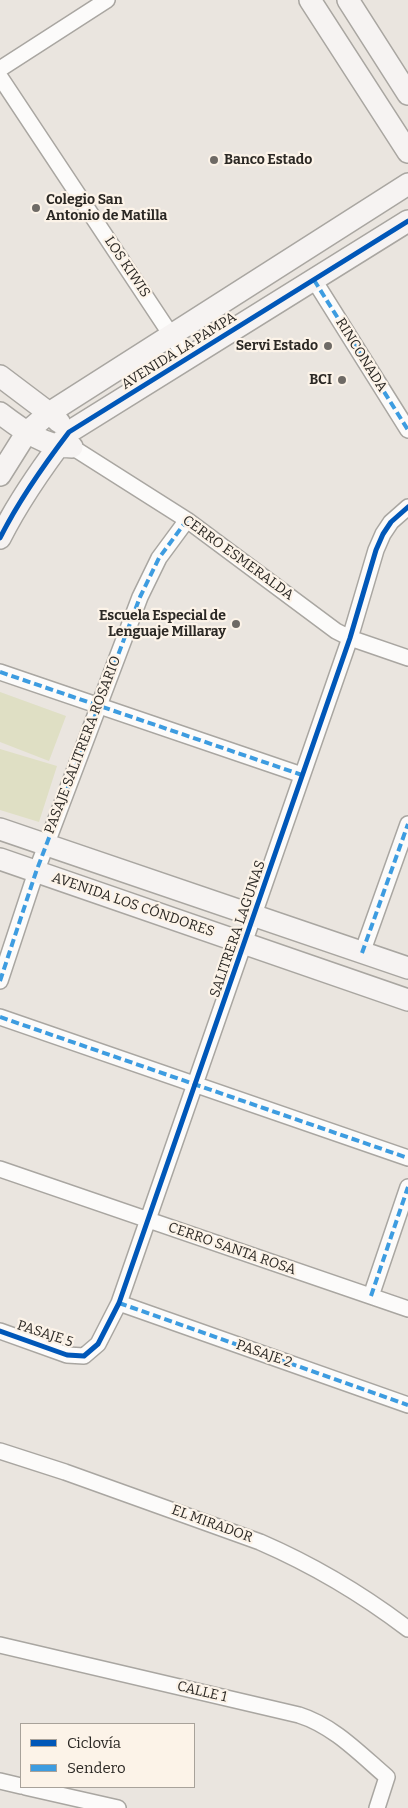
<!DOCTYPE html>
<html>
<head>
<meta charset="utf-8">
<style>
	body { margin:0 }
	#map { position:relative; width:408px; height:1808px; overflow:hidden; background:#eae5df; font-family:Bitter,serif }
	canvas { display:block }
	.legend { position:absolute; left:20px; top:1723px; width:175px; height:65px; box-sizing:border-box; background:#fcf3e8; border:1px solid #a8a29a; margin:0; padding:6px 9px; list-style:none; font-size:15px; color:#2b2824 }
	.legend li { display:flex; align-items:center; gap:10px; height:25px }
	.legend b { width:25px; border:1px solid #a8a29a }
</style>
</head>
<body>
<div id="map">
<canvas width="408" height="1808"></canvas>
<ul class="legend">
<li><b style="height:6px;background:#0057b8"></b>Ciclovía</li>
<li><b style="height:6px;background:#3d9ce0"></b>Sendero</li>
</ul>
</div>
<script>
const c = document.querySelector('canvas').getContext('2d');
c.lineJoin = 'round';
function fillPath(path, color) {
  c.fillStyle = color;
  c.fill(path, 'evenodd');
}
function trace(path, color, width, dash) {
  c.strokeStyle = color;
  c.lineWidth = width;
  c.lineCap = dash ? 'butt' : 'round';
  c.setLineDash(dash || []);
  c.stroke(path);
}
function write(font, color, halo, rows, align = 'center') {
  c.font = font + ' Bitter,serif';
  c.lineWidth = 4.5;
  c.setLineDash([]);
  c.textBaseline = 'middle';
  c.strokeStyle = halo;
  c.fillStyle = color;
  for (const [text, x, y, turn = 0] of rows) {
    c.save();
    c.translate(x, y);
    c.rotate((+turn || 0) * Math.PI / 180);
    c.textAlign = isNaN(turn) ? turn : align;
    if (halo) c.strokeText(text, 0, 0);
    c.fillText(text, 0, 0);
    c.restore();
  }
}
const green = new Path2D(`
	M0 692 66 716 49 761 0 742Z
	M0 749 57 766 39 822 0 810Z`);
const street = new Path2D(`
	M0 69 107 0
	M0 77 187 359
	M314 280 408 430
	M72 447 187 520 336 631 350 638 408 658
	M0 672 302 775
	M362 953 408 824
	M0 981 36 872 140 597 159 558 187 520
	M0 1017 408 1158
	M0 1169 408 1309
	M371 1296 408 1187
	M119 1303 408 1405
	M0 1331 67 1355 84 1356 98 1344 119 1303 350 638 376 550 383 534 391 522 408 507
	M0 1451 65 1472 260 1542C313 1565 362 1594 408 1629
	M0 1645 299 1715C334 1726 360 1754 387 1777L377 1808
	M0 1781 21 1786
	M25 1787 118 1808`);
const secondary = new Path2D(`
	M310 0 408 152
	M348 0 408 94
	M0 376 49 413 59 422
	M0 413C21 429 45 447 72 447
	M0 475 27 432 49 413 408 184
	M0 538C19 500 43 466 69 432L408 221
	M0 829 408 968
	M0 859 408 1000`);
const quiet = new Path2D(`
	M314 280 408 430
	M0 672 302 775
	M362 953 408 824
	M0 981 36 872 140 597 159 558 187 520
	M0 1017 408 1158
	M371 1296 408 1187
	M119 1303 408 1405`);
const cycleway = new Path2D(`
	M0 538C19 500 43 466 69 432L408 221
	M0 1331 67 1355 84 1356 98 1344 119 1303 350 638 376 550 383 534 391 522 408 507`);
const markers = [
	[214,160,5,"#6e6a65"],
	[36,208,5,"#6e6a65"],
	[328,346,5,"#6e6a65"],
	[342,380,5,"#6e6a65"],
	[236,624,5,"#6e6a65"]
];
const poiNames = [
	["Banco Estado",224,160,"left"],
	["Colegio San",46,200,"left"],
	["Antonio de Matilla",46,216,"left"],
	["Servi Estado",318,346],
	["BCI",332,380],
	["Escuela Especial de",226,616],
	["Lenguaje Millaray",226,632]
];
const streetNames = [
	["LOS KIWIS",127,267,56],
	["AVENIDA LA PAMPA",179,351,-32],
	["RINCONADA",361,355,58],
	["CERRO ESMERALDA",238,558,36],
	["PASAJE SALITRERA ROSARIO",83,745,-69],
	["AVENIDA LOS CÓNDORES",133,905,19],
	["SALITRERA LAGUNAS",238,929,-71],
	["CERRO SANTA ROSA",232,1249,19],
	["PASAJE 5",45,1334,18],
	["PASAJE 2",264,1354,19],
	["EL MIRADOR",212,1524,20],
	["CALLE 1",202,1692,13]
];
fillPath(green, '#dfdfc4');
trace(street, '#a9a6a1', 18);
trace(secondary, '#a9a6a1', 24);
trace(street, '#fcfbfa', 15);
trace(secondary, '#f6f3f2', 21);
trace(quiet, '#3d9ce0', 4, [8, 4]);
trace(cycleway, '#0057b8', 5);
for (const [x, y, r, color] of markers) {
  const dot = new Path2D();
  dot.arc(x, y, r, 0, 2 * Math.PI);
  c.fillStyle = color;
  c.fill(dot);
  trace(dot, '#fcf3e8', 2);
}
write('bold 14px', '#2b2824', '#fcf3e8', poiNames, 'right');
write('14px', '#2b2824', '#fcf3e8', streetNames);
</script>
</body>
</html>
